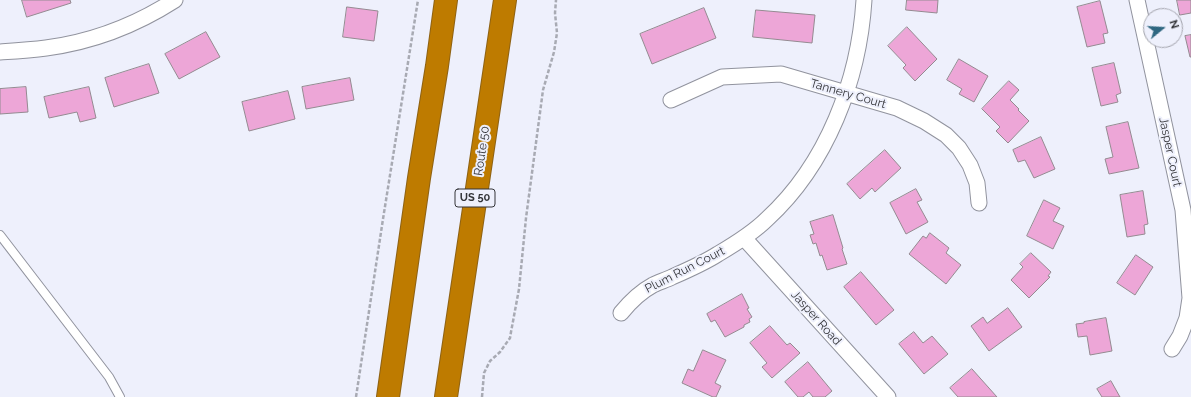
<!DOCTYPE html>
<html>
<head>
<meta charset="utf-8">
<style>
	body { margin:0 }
	#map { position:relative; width:1191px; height:397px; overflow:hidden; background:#eef0fc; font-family:Raleway,sans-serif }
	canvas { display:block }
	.north { position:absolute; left:1143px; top:8px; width:40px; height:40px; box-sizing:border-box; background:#eef0fc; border:1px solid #a4a5ae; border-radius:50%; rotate:72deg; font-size:11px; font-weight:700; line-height:16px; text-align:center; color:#343539 }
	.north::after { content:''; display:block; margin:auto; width:14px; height:18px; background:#2f6781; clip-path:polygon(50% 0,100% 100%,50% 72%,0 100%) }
</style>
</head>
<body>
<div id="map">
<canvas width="1191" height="397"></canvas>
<div class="north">N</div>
</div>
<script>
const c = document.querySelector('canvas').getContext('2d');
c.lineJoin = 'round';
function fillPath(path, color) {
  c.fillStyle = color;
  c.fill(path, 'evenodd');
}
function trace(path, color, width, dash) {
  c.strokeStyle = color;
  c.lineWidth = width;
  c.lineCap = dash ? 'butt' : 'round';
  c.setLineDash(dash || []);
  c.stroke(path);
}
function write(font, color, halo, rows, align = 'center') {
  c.font = font + ' Raleway,sans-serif';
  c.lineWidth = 4;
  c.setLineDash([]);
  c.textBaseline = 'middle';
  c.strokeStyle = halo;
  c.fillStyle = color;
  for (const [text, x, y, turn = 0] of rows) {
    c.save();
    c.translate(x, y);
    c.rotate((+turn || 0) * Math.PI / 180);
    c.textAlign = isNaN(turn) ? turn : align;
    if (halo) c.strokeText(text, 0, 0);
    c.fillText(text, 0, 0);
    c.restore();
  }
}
const building = new Path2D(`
	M22 0H70L71 3 27 17Z
	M907 0H938L937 13 906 10Z
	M1177 0H1191V13L1180 15Z
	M1100 1 1108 33 1103 34 1105 43 1087 47 1077 7Z
	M347 7 378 11 374 41 343 37Z
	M704 8 716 38 652 64 640 34Z
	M756 10 815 15 812 43 753 37Z
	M907 27 937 59 915 81 903 68 906 65 888 46Z
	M206 32 220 57 179 79 165 54Z
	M1191 35V57H1190L1185 36Z
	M959 59 988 76 974 102 959 94 962 89 947 80Z
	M1114 63 1121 93 1116 95 1118 102 1101 106 1092 68Z
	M149 64 159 93 114 107 105 78Z
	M350 78 354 100 306 109 302 87Z
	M1009 81 1019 90 1010 100 1019 109 1018 110 1029 121 1008 143 996 131 1000 127 982 109Z
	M26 87 28 112 0 114V89Z
	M89 87 96 118 80 122 77 112 49 118 44 97Z
	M288 91 295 119 249 131 242 102Z
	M1128 122 1139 168 1109 174 1105 159 1113 157 1106 127Z
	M1041 137 1055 169 1034 178 1025 160 1018 162 1013 150Z
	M885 150 901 168 875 192 872 188 860 199 847 184Z
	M916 189 922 200 917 202 928 222 906 234 890 203Z
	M1143 191 1148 224 1144 225 1145 234 1127 237 1120 195Z
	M1044 200 1060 208 1053 221 1064 226 1053 249 1027 236Z
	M833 215 843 248 842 249 847 264 827 270 822 255 820 256 816 243 813 244 810 235 814 234 810 222Z
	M930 233 949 248 946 253 961 265 946 284 909 254 923 236 926 238Z
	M1031 253 1051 272 1048 276 1050 277 1029 298 1011 280 1023 267 1020 264Z
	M1136 255 1153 267 1135 295 1117 283Z
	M861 272 894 310 876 325 844 287Z
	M742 294 749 308 747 309 752 317 749 319 750 322 744 325V327L725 337 715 320 711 322 707 314Z
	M1008 308 1022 327 989 351 971 326 983 317 987 323Z
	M1106 318 1112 351 1090 355 1087 336 1078 337 1076 324 1084 323V322Z
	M770 326 787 345 790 343 800 353 772 378 762 367 767 363 750 343Z
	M914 332 923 343 932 336 948 354 924 374 899 344Z
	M703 350 726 360 715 383 721 386 716 397H713L682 383 688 369 693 371Z
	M808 362 832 391 825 397H813L809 392 803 397H798L785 382Z
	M972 369 997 397H958L950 388Z
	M1111 381 1120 397H1102L1097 389Z`);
const path = new Path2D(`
	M356 397 383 219 418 0
	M482 397 484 373 490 361 500 352 510 338 511 332 519 289 526 218 543 90 554 52 557 33 555 13 556 0`);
const lane = new Path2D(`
	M0 235 109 377 120 397`);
const street = new Path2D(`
	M1137 0 1183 210 1190 298 1187 318 1180 336 1172 349
	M0 52C15 51 31 50 46 48 92 42 136 25 175 0
	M671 100 722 77 781 74 897 108 924 121 946 135 959 148 970 165 977 183 979 203
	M744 238 888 397
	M621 313C630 302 640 292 653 285 659 282 666 280 672 277 688 270 704 263 718 254 735 244 753 233 767 219 827 164 859 80 864 0`);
const highway = new Path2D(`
	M388 397 419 178 437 66 446 0
	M446 397 505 0`);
const shields = [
	[475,198,40]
];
const shieldNames = [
	["US 50",475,198]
];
const streetNames = [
	["Tannery Court",848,94,16],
	["Route 50",482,151,-82],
	["Jasper Court",1170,152,78],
	["Plum Run Court",685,270,-27],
	["Jasper Road",816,318,48]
];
fillPath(building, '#eda6d7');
trace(building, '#948a91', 1);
trace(lane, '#91939e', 10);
trace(street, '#91939e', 17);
trace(highway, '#8e6214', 24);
trace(path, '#a8aab3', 2.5, [4, 2]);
trace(lane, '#fff', 8);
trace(street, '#fff', 15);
trace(highway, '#be7b00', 22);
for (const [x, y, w] of shields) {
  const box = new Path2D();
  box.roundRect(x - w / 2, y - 9, w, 18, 3);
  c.fillStyle = '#eef0fc';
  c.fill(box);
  trace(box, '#343539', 1);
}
write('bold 11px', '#343539', null, shieldNames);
write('12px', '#343539', '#eef0fc', streetNames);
</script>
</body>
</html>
